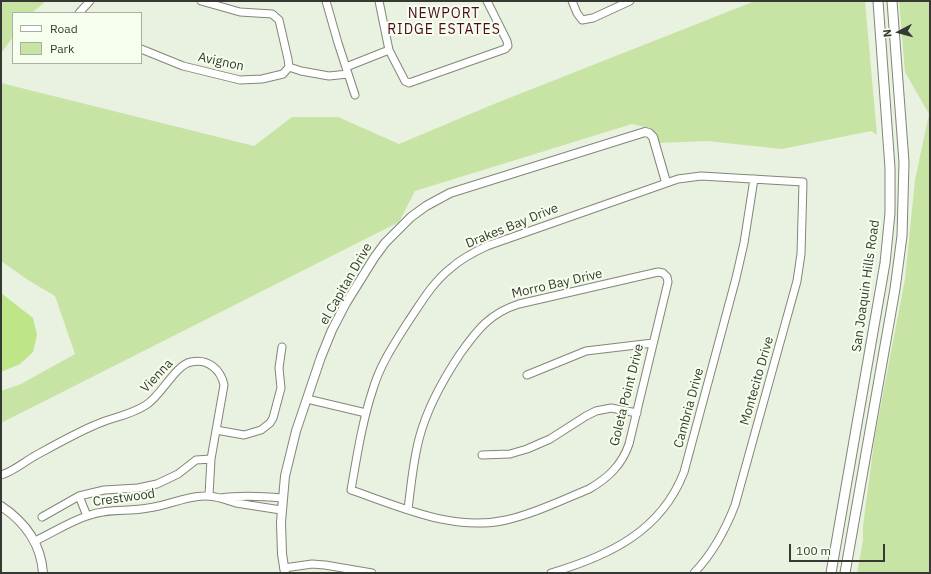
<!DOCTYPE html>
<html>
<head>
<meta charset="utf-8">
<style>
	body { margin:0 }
	#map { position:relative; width:931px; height:574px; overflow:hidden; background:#e9f1e0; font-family:"IBM Plex Sans",sans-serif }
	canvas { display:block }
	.frame { position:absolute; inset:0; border:2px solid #363933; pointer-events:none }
	.legend { position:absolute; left:12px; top:12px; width:130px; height:52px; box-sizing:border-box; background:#f6feed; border:1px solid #a9afa3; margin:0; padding:5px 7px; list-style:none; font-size:12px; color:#363933 }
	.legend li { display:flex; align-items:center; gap:8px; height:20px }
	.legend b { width:20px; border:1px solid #a9afa3 }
	.north { position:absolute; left:879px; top:12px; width:40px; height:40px; -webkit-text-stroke:3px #f6feed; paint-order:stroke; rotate:264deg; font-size:11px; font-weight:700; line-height:16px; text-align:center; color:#363933 }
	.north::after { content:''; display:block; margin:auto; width:14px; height:18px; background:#363933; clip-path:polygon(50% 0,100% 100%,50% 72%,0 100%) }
	.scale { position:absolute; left:789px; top:544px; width:96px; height:18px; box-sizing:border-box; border:2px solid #363933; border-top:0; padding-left:5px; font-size:12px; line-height:14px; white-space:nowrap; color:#363933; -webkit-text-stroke:3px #f6feed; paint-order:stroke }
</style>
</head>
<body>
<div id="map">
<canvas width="931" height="574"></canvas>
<div class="frame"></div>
<ul class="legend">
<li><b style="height:5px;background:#fff"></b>Road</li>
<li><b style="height:11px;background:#c8e4a5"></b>Park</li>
</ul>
<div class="north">N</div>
<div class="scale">100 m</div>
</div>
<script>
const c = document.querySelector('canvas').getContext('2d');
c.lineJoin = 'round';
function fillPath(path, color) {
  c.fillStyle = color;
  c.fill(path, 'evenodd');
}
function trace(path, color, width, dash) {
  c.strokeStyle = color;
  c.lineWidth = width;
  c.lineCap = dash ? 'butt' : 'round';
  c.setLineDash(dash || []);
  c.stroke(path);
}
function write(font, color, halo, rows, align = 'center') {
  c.font = font + ' "IBM Plex Sans",sans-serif';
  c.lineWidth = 4;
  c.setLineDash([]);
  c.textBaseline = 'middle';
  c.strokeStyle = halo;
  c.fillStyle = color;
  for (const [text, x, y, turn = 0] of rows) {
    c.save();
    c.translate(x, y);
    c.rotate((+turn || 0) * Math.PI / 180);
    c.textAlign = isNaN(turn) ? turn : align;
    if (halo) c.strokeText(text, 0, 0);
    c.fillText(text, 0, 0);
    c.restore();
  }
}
const green = new Path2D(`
	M1 1H46L32 13H13V37L1 53Z
	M755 1H865L877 135 871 131 782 149 707 141 658 143 652 129 632 124 415 191 399 222 1 423V391L21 384 75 354 55 296 28 280 1 261V83L254 146 292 117H338L399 144 494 104Z
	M899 1H930V573H857L863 540V526L875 435 905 279 915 180 929 114 905 72Z`);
const water = new Path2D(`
	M1 293 33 318 37 335 33 352 20 364 1 372Z`);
const minor = new Path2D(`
	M326 1 338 43 355 95
	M379 1 389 50 405 81 409 83 505 49 508 46 507 41 487 1
	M572 1 577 13 582 20 593 18 630 1
	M79 13 90 1
	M141 49 183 66 240 80 262 79 283 74 289 67 288 59 279 20 272 14 240 12 201 1
	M289 67 301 71 329 76 348 74
	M346 67 389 50
	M527 375 586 351 653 343
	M307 399 366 413
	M216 430 244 435 261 430 270 423 273 418 281 388 279 368 282 347
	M482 455 510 454 527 449 550 439 586 416 596 411 611 408 637 413
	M1 475C12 472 23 463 33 457 53 446 74 434 95 425 112 417 129 416 146 405 162 395 175 365 191 362 208 358 221 370 224 385L211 459 209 495
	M79 496 87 516
	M408 509C411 486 413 462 419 439 427 408 442 381 460 354 477 330 490 313 519 304L658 272 663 273 667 277 668 282 629 444C622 465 608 478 589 489 562 500 534 514 506 520 453 532 401 507 351 490 357 456 362 422 373 389 380 365 394 344 408 322 421 303 432 283 451 268 462 258 474 252 487 246L678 179 701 176 803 182 801 254 797 281 735 505C725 531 713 553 694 573
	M281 510 236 503 220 498C241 495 261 496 282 498
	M42 517 79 496 104 490 138 488 157 484 178 474 196 460 211 459
	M35 541C52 533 69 522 87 516 107 508 128 512 148 508 173 505 194 491 220 498
	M284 568 312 564 325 565 372 573
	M551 573C608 556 661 532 684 472L736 278 744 243 754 179`);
const tertiary = new Path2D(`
	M1 506C25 522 41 544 43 573
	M285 573 282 554 281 522 285 476 296 431 321 357 332 330 346 303 374 258 385 243 411 217 426 206 450 193 645 132 649 133 653 137 666 182`);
const secondary = new Path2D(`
	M831 573 885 263 890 213V168L878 1
	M845 573 895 289 902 236 904 162 892 1`);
const streetNames = [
	["Avignon",221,62,12],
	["Drakes Bay Drive",512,226,-22],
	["el Capitan Drive",346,284,-60],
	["Morro Bay Drive",557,284,-13],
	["San Joaquin Hills Road",866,286,-82],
	["Vienna",157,376,-47],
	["Montecito Drive",757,381,-74],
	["Goleta Point Drive",627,395,-76],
	["Cambria Drive",689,408,-75],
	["Crestwood",124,498,-8]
];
const neighbourhoodNames = [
	["NEWPORT",444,14],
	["RIDGE ESTATES",444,30]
];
fillPath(green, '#c8e4a5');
fillPath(water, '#bee587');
trace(minor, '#808778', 9);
trace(tertiary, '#808778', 10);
trace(secondary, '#808778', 11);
trace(minor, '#fff', 7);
trace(tertiary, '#fff', 8);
trace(secondary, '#fff', 9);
write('13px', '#363933', '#f6feed', streetNames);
c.letterSpacing = '1px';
write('14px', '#4e0921', '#f6feed', neighbourhoodNames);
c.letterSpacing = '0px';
</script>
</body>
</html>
